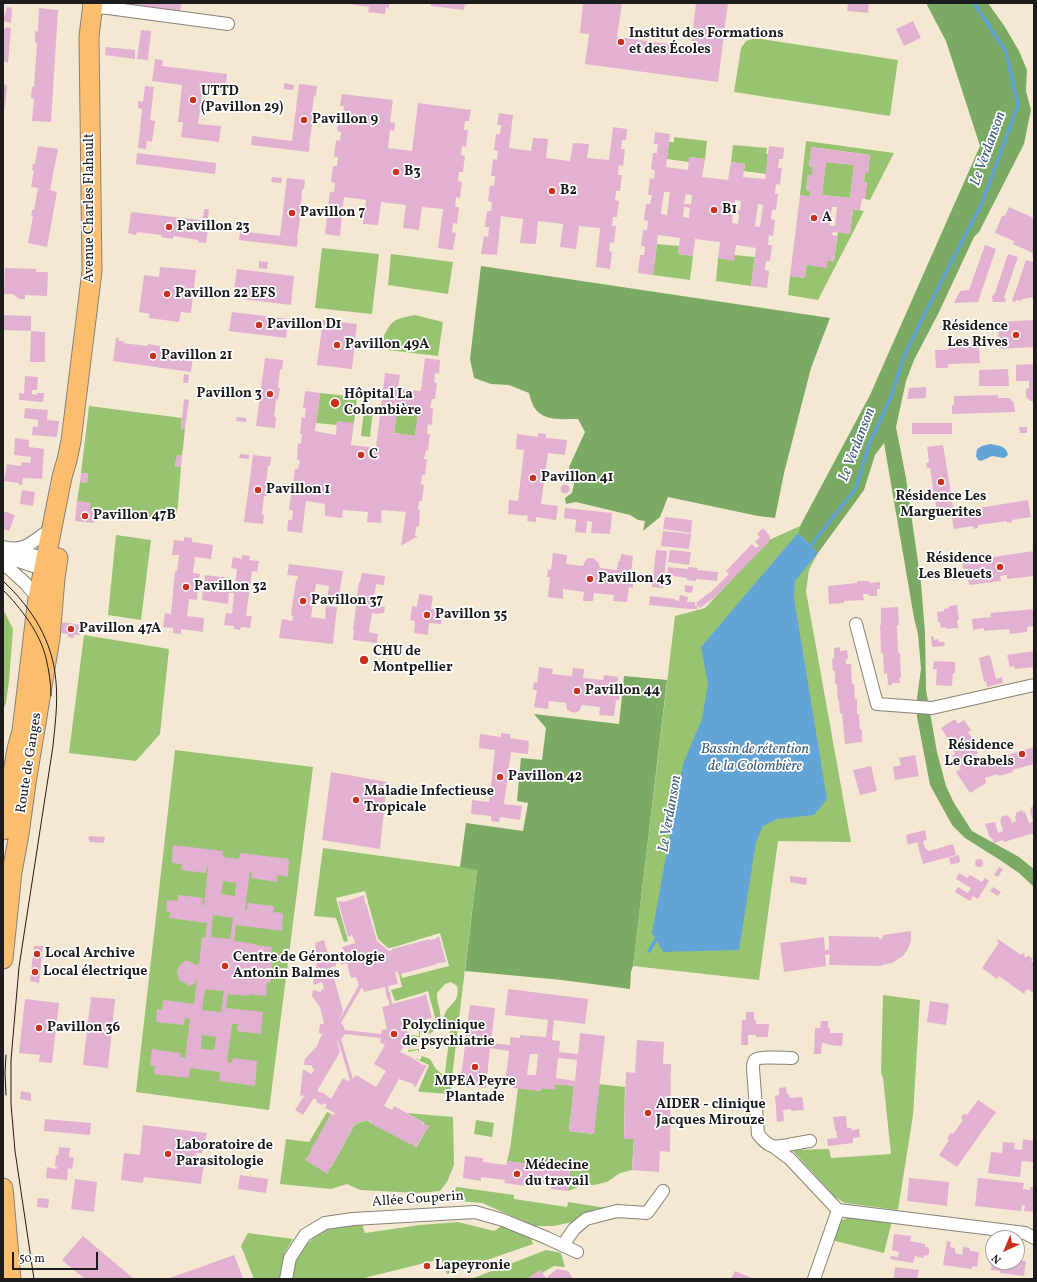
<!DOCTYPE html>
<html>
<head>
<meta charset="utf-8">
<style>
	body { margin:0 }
	#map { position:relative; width:1037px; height:1282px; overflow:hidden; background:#f5e8d2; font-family:Vollkorn,serif }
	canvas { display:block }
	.frame { position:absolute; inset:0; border:4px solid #1c1c1c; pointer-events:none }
	.north { position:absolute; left:985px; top:1230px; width:40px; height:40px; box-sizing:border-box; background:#fff; border:1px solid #a4a4a4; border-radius:50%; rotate:224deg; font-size:11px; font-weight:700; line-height:16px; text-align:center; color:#1c1c1c }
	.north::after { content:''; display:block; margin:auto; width:14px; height:18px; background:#c8321e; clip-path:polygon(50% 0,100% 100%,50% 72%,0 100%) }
	.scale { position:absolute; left:12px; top:1252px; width:86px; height:18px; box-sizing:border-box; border:2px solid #1c1c1c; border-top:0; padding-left:5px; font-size:12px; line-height:14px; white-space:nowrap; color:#1c1c1c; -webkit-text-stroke:3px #fff; paint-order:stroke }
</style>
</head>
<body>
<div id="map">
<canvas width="1037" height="1282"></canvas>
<div class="frame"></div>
<div class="north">N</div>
<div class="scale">50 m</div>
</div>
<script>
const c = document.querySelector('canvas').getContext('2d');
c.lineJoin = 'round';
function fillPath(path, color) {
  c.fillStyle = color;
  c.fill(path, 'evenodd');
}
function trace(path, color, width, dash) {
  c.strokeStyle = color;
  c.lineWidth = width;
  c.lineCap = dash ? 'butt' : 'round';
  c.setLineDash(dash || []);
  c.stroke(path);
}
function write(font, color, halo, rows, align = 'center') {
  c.font = font + ' Vollkorn,serif';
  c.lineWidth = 3.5;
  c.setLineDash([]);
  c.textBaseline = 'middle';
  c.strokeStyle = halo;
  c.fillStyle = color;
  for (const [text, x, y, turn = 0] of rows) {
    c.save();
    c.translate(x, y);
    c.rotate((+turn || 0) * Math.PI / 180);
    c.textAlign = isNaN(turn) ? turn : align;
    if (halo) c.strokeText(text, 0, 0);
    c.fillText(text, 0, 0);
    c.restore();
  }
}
const green = new Path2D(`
	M755 38 898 60 890 116 734 92 741 48 746 41Z
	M674 137 707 141 705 159 690 157 689 162 667 159 669 142H674Z
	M806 141 894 153 870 200 865 199 867 183 864 182 865 173H868L870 155 812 147 809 166 813 167 812 176 808 175 806 190 810 191V197L800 195Z
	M733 145 767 148 766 154H768L766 174 744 171 745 164 731 162Z
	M826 162 854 165 850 198 822 195Z
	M853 209 864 211 818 300 788 295 790 276 805 278 807 257 834 261 838 232 850 234Z
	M657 244 679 246 678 254 693 256 690 280 653 275Z
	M322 248 379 254 372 314 315 308Z
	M391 254 453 262 448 294 388 285Z
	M734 255 755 257 751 286 716 281 718 258 734 260Z
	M415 315 443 322 438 356 388 350 381 342C391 321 392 319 415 315Z
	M320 393 357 397 354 423 337 425 316 423Z
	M398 404 419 406 415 436 394 433Z
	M89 406 182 418 181 429H185L182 456 177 455 175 466 181 467 178 505 175 521 90 510V503L77 501 80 482 87 483 88 473H81Z
	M364 410H373L370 437 361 436Z
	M800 526 798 534 818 553 809 570 806 591 851 842 778 841 759 980 633 966 675 616 705 608 769 540Z
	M116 535 151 540 141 620 108 615Z
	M3 609 13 629 9 681 6 703 3 709Z
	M84 635 169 649 160 734 136 761 69 753Z
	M175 750 313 767 269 1110 136 1092Z
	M323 848 477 869 450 1094 421 1092 418 1091 429 1065 416 1059 418 1056V1050L408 1052 411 1043V1035L419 1036V1025L436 1021 428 991 419 994 395 1001 391 990 402 987 399 974H401L402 978 449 966 440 933 391 948H388L378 939 365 891 336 898 348 941 344 942 336 918 314 916ZM451 982 457 986C461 1003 448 1003 444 1016L446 1021 451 1024 445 1073 442 1074 436 1069 430 1059 422 1056 420 1060 417 1059 419 1049 409 1050 413 1042 412 1036 420 1037V1026H422L425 1033C429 1035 432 1033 436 1029 446 1018 436 1005 437 993L445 984Z
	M883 995 920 1000 913 1115 898 1210 845 1203 835 1197 792 1150 829 1149 831 1158 891 1154 883 1078 881 1073Z
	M555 1084 574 1086 569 1131 593 1134 599 1084 625 1087 624 1138 634 1139 632 1170 620 1173 607 1182 594 1185H583L568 1191 570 1169 554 1167 553 1171 530 1168V1164L507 1161 510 1149 518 1088 541 1091 542 1088 554 1089Z
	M327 1112 331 1114 311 1152 305 1160 329 1169 333 1164 355 1124 368 1120 370 1123 411 1143 416 1148 429 1125H425L423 1122 407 1113 453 1117 454 1165 447 1182 440 1191 417 1193 360 1190 347 1184 331 1189 280 1184 286 1139 309 1142Z
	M476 1120 494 1123 492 1137 474 1134Z
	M457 1187 514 1195V1199L567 1207 568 1202 607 1208 573 1222 553 1226H535L482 1203 446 1200Z
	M848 1217 892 1221 884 1253 831 1240 837 1223Z
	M458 1222 494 1231 503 1225 530 1236 533 1244 447 1274 441 1259 360 1279H292L296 1258 308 1243 322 1230 362 1224 365 1233 420 1225Z
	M248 1233 293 1239 285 1252 280 1279H254L241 1246Z
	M546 1250 561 1253 565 1267 554 1266 542 1273 540 1270 527 1279H471Z`);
const forest = new Path2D(`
	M926 3H988L1005 27 1019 51 1027 70 1026 91 1031 110 1024 144 979 232 974 237 939 312 914 360 906 381 896 427 906 478 921 583 925 633 926 690 937 752 946 786 954 803 972 831 1019 857 1034 869V887L1019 873 1000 860 965 838 952 825 930 785 917 717V698L921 669 918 634 914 618 907 577 884 443 875 455 864 490 818 553 798 533 800 526 870 395 980 146 946 41Z
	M481 266 830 318 811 368 784 473 775 518 758 516 668 497 660 517 643 531 645 521 638 520 630 515 576 502 566 504 565 498 572 493 574 484 571 477 569 467 585 432 578 419C562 419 541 422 533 405 531 401 530 396 529 393L509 385 491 384 474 378 470 359Z
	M624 676 667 680 633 966 631 972 630 989 562 980 465 971 477 870 460 867 466 823 523 831 528 803 517 801 521 758 542 760 546 728 534 714 619 724Z`);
const water = new Path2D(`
	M990 444C997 445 1007 446 1008 455L1004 458 992 456 981 461 978 460 976 456 977 449 982 446Z
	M798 533 818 553 795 581 794 598 827 799 814 815 777 819 763 826 756 842 739 950 663 952 652 933 683 764 702 719 708 684 701 647Z`);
const stream = new Path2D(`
	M808 549 856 488 868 447 891 397 903 359 921 321 982 203 1018 105 1006 52 974 3
	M649 951 658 936`);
const building = new Path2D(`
	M132 3H182L180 11 132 4Z
	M349 3H389V8L386 7 385 14 368 12 369 7 349 4Z
	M431 3H468V5L465 4 464 10 431 6Z
	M583 3H622L617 37 691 47 696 3H728L718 82 585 64 589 34 580 33Z
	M848 3H869L868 13 847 11Z
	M7 7 12 8 11 23 3 21Z
	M39 8 58 10 51 122 32 121 34 99 31 98 32 87H34L37 43H35V31L38 32Z
	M913 21 921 38 904 46 896 29Z
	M6 27 11 28 8 63 3 61V30H4Z
	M141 30 151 31 148 60 137 59Z
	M106 47 135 50V59L105 55Z
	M155 59 163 60 162 66 227 74 225 91 203 88 201 100 210 101 208 111 200 110 198 124 221 126 219 142 181 137 183 122H178L182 85 152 81Z
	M284 83 294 85 293 90 284 89Z
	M3 84 7 85 5 107H3Z
	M299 84 317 86 316 96 314 95 312 114 314 115 309 143H310L309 152 251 145 252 136 292 141Z
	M145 86 154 87 150 120 155 121 152 142 147 141 146 149 138 148 142 109 138 108V101L143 102Z
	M342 94 393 100 390 122 395 123 394 131 389 130 390 131 388 148 412 151 418 103 471 110 469 121H465L464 130H468L466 147 462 146 461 155 465 156 463 172H459L458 181 462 182 460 198 456 197 455 207H459L457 224 453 223 452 232 456 233 453 250 438 248 443 209 422 207 419 230 403 228 406 205 381 202 378 225 363 224 366 200 344 197 340 236 325 234 327 217H331L332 208H328L330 192H334L335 183 331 182 333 166H337L338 157H334L336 140 340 141 341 132 337 131 339 115H343L344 106H340Z
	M499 113 513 115 509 148 531 151 533 138 548 139 546 158 570 161 573 143 589 144 587 158 609 160 613 127 627 129 626 140H622L621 149H625L623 166 619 165 618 175H622L620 191H616L615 200 619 201 617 217H613L612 226H616L614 243 610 242 609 251 612 252 610 269 596 267 600 228 579 226 576 249 560 247 563 224 538 221 536 244 520 243 523 219 501 216 497 255 481 254 484 236 488 237 489 227H485L487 211H491L492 202 488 201 490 185 494 186 495 176H491L493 159 497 160 498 151 494 150 496 134H500L501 125H497Z
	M655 132 670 134 666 167 688 170 689 157 705 159 702 177 728 180 731 162 745 164 743 177 765 179 769 146 784 148 783 159H779L778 168H782L780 185 776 184 775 194H778L776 210H772L771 219 775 220 773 236 769 235 768 245H772L770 261H766L765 270 769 271 767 288 751 286 756 248 736 245 734 261 718 258 720 242 695 239 693 256 678 254 680 238 658 235 653 275 638 273 640 255H644L645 247 641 246 643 230H647L648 221 644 220 646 204H650L652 195H648L650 178 654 179 655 170 651 169 653 153H657L658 144H654ZM664 192H670L667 215 661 214ZM686 194 692 195 691 204H684ZM735 200 741 201 740 210H734ZM758 204 763 205 760 227 755 226ZM684 207 690 208 689 218 683 217ZM733 214 739 215 738 224 732 223Z
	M38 146 58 149 50 190 57 192 47 247 28 243 33 216 31 215 32 210H34L38 188 31 187 34 170H32L33 164H35Z
	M811 147 870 155 868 173H865L864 182 867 183 865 199H862L860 210 853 209 850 234 833 232 832 235 837 236 834 261 828 260 827 268 806 265 805 278 790 276 800 195 810 197V191L806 190 808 175 812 176 813 167 809 166ZM826 162 854 165 850 198 822 195ZM832 207H837L835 226 829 225Z
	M137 153 216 163 215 174 136 164Z
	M272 177 282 178 281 183 271 182Z
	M287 178 305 180 304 189H302L301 206H302L297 239H298L297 247 239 240 240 231 280 236Z
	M1009 207 1034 218V255L1032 254 1033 253 1013 244 1014 241 995 233 1002 216H1005Z
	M204 209H209L208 218H203Z
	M131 212 209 221 206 243 198 242V240L173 236V239L161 237 162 235 137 232 136 235 128 233Z
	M985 245 996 249 978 302 954 303 960 291 969 290Z
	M1008 254 1018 257 1004 298 1006 299 1005 302H992L993 299 991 298 995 293Z
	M1026 260 1034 262V297L1022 299 1021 301 1016 300V302L1012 301Z
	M259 261 268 262 267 269 259 268Z
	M160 267 196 270 191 313 181 312 179 322 149 318 150 314 139 312 144 275 159 277Z
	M5 268 36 269V272H48L47 296 25 295V299H19L13 294H4Z
	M237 269 294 276 291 305 233 298Z
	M232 312 289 319 286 338 229 331Z
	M3 315 31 316V331L3 330Z
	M323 320 357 324 352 369 317 365Z
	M945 320 950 323 945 331 940 328Z
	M1034 320V347L999 349 998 322Z
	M31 331 45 332V362H30Z
	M116 338H119L118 341H124L123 343 148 346V344L160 346V348L184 351 185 349 194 350 191 372 113 361Z
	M979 345 980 363 948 364V368H936L935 350H948V346Z
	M265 358 283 360 282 370 280 369 278 388H280L278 400 276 399 274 417H276L275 428 256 426Z
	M425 358 440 360 439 374 435 373 434 382 437 383 435 399H432L430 408H433L432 425 428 424 427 434H430L428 451 426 450 424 459H427L425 475H422L421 484 424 485 422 501H419L418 510H420L419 526 416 527 415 536H418L401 546 406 512 382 510 381 523 367 522 368 512 343 510 342 518 325 516V504L306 501 302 533 287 531 288 520H292L293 511 289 510 291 495H295L296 485H293L295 469H298L300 460H297L298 443 301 444 302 434 300 433 302 417 305 418 306 408H303L305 391 320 393 315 431 336 435 337 421 354 423 351 445 376 448 385 373 400 375 398 389 421 391ZM398 404 419 406 415 436 394 433Z
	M1033 364 1034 401H1030L1026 397V389L1029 388V381H1016V365Z
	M1008 369 1009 386H979V370Z
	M184 374 189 375 188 383H183Z
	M25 376 38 377 37 390H32V394L37 395V393H44L43 402 19 400V393L24 394Z
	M926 387V398L907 399 909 388Z
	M998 395V398H1009L1014 403 1015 412 952 414V405H954V396Z
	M184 399 189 400 185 429H181Z
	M25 408 48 410 47 420 59 421 57 437 32 435 33 426 38 427V420L24 418Z
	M237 417 246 418V422L236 421Z
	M912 423H952V434H912Z
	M1019 427H1027V433H1020Z
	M538 433 546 434V438L567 440 565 455 548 453 541 504 558 506 556 520 536 517V522L527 521 528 516 508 514 509 500 518 501 524 450 516 449 517 434 538 437Z
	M15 438 29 440V447L44 449 42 479 23 478 22 485H19V483L4 481 7 464 21 466 22 462 30 463 31 457 14 455Z
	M943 445 954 512 1028 500 1031 517 1012 520V522L1007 523V521L978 525V528L974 529 973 526 954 529 951 513 938 515 935 501H933L932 496 934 495 930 468H927L926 463 929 462 927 447Z
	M240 454 249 455V459L239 458Z
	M177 455 182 456 181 467H175Z
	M253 455 271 457 270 466H268L266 484 268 485 267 496H264L262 515H264L263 524 244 522Z
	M81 473H88L87 483 80 482Z
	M560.5 489a4.5 4.5 0 1 1 9 0a4.5 4.5 0 1 1-9 0Z
	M22 490 35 492 33 506 20 504Z
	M77 501 91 503 90 510 96 511 94 523 75 521Z
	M565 508 612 513 610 534 591 533 592 522 587 521 586 533 575 532 576 520 564 518Z
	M3 511 15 515 9 531 3 529Z
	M665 517 692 520 691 533 663 529Z
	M763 528 770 536 769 542 715 597 700 608 696 603 713 590 729 574 726 571 752 544 756 548 759 546 755 542 760 537 757 534Z
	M663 531 691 534 689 549 661 546Z
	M184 537 192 538V542L213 545 211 559 195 557 193 573 200 574 198 585 204 586 205 575 230 578 228 589 234 590 237 569 231 568 233 557 242 559V555L250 556 249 560 259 561 257 572 252 571 246 616H252L250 628 241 627 240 630 234 629V626L224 625 226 613 232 614 234 593H229L228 604 202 600 203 589H198L197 600 189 599 187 616 204 618 203 632 181 629V634L173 633V628L163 627 165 613 171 614 175 571H177L179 555H172L174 540 184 541Z
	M656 550 667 551 663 588 652 587Z
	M670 550 691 552 689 565 668 562Z
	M1034 551V576L1007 579V575L1000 576 1001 581 969 585 967 572 964 573 962 563H966V561Z
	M553 553 567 555 566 564 583 566 585 561 588 558H593L598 562 600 568 617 570 618 561H620L621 554 633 556 630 581H633V588L629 587 627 602 613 601 614 595 594 593 593 601H583L584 592 563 589V599L548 597 550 577H547L548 569 551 570Z
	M289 564 343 571 338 602 327 601 329 586 316 584 311 617 325 619 326 606 337 607 333 644 279 638 282 619 292 621 293 616 291 615 296 580H297L298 576 287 575Z
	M668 567 688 569V567L698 568 697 570 718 572 717 581 696 579V581L687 580V578L667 575Z
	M362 573 385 576 384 585 376 584 373 604 381 605V606L385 607 384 613H380V614L372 613 369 632 378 634 377 643 353 640 354 630H353L359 582H360Z
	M857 581H869V583L880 582V589H877V596H869L868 594H863L864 600 844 601V603L829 604 828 586 857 583Z
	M685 585 693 586 692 593 685 592Z
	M419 594 433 596 431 609 443 610 441 624 429 623 428 635 414 633 415 621 410 620 412 606 417 607Z
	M680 595 688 597 687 602H695V605H698L697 609H689L649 605 650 596 675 599V600L679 601Z
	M957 605 959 620H957L958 628 946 629V627L941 628 940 622H938L937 612 944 611V609L949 608V606Z
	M898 607 899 625H897L898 653H900L901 678H899L900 683H892V685H888L887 673 884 674 883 653H881L880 625H881V608Z
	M1034 609V626L1027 627V632L1010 634 1009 629 984 631V628L973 630 972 619 991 617 990 613Z
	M62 622 81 625 80 635H74V638L68 637V634L61 633Z
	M931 636 934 637V640L938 639 939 642H944L945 646 932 647Z
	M840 647V651L847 650 848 659H846V664H851L852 684H854L855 699H857V714H859L860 730 862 729V742L845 744 842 713 840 714 839 700H838L837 684 835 685V671H833L832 659H834V648Z
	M1034 651V667L1015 669 1014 666 1010 667 1007 655Z
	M990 655 996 679 1002 677 1003 683 987 687 986 681 984 682 979 658Z
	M934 661 955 662V673H953L952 686 936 685 937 669H933Z
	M539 667 553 669 552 674 572 676 573 668 584 669 583 678 603 680 604 675 618 677 617 692H620L619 700H616L614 716 599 715 600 707 582 705 579 711 574 713 567 710 566 703 549 701 548 709 534 707 537 690H533L534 682 537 683Z
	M955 719 958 724 964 720 971 730 968 732 974 741 971 743 978 753 974 756 979 764 1034 747V764L1012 770 1013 772 999 776 998 774 985 778 986 783 970 793 956 772 961 769 952 756 955 754 949 744H950L947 740 948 739 941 728Z
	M501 733 510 734V738L529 741 528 754 511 752 504 804 522 806 520 820 500 817 499 822 491 821V816L471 814 472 800 489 802 495 750 479 748 480 734 501 737Z
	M915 755 919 776 895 780 893 767 901 765 899 758Z
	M871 766 877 791 860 795 853 770Z
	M331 772 387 782 380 849 322 840Z
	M1034 806V833L1004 842 1003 840 994 843 992 838H990L985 824 995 822 998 833 1003 831 1000 820H1001V817L1006 815 1009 817H1010L1012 823 1016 821 1015 816 1016 815V813L1022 810 1024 813 1025 812 1029 823 1033 822 1030 811 1031 810 1030 808Z
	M925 830 927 840 923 841 925 848 929 851 953 844 956 855 923 864 917 842 908 845 906 835Z
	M90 836 105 837 104 843 90 842 88 838Z
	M173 845 223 851V857L239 859 240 853 289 859 288 877 277 875V882L251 878 252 872 250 871 245 910H247L248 903 274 906 273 912 283 913 282 931 236 925 234 941 255 944V945L272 947 270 961 272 962 270 983 267 982 266 996 249 994V996L228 994 226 1008 263 1012 261 1034 237 1031 238 1024H232L227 1062 232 1063 233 1058 257 1061 255 1086 219 1081 220 1072 190 1068 189 1078 154 1074 155 1066 150 1065 152 1049 181 1053 180 1057 185 1058 190 1019 185 1018 184 1025 156 1022 157 1009 162 1010 163 1000 194 1004 197 980 194 982 195 984 187 986V984L179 980 177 972 179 966 185 961H189L196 965 199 964 202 937 205 938 207 923 169 918 170 912 166 911 167 900 178 901V895L203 898 202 905H204L208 867 207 866 206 873 181 870 182 864 172 863ZM223 881 236 883 235 896 221 894ZM213 915 233 918 230 939 211 937ZM205 989 224 991 221 1012 202 1010ZM202 1035 216 1037 214 1050 201 1049Z
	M959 855 960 862 951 865 949 858Z
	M975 863a4 4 0 1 1 8 0a4 4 0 1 1-8 0Z
	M999 867 1003 869 998 877 994 875Z
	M959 873 967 878 970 875 982 882 985 878 989 881 978 899 973 896 970 901 955 892 958 887 968 893 971 888 956 879Z
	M790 876 807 878 806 885 790 882Z
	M993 887 1001 892 998 896 990 891Z
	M364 895 365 903H366L377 941 389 951 392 950V949L430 939V940L435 939 439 936 446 962 437 963V964L398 975 397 971 395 972 398 984 388 986 389 992H390L392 1004 422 996 426 994 432 1018 405 1025 408 1033 406 1043 400 1052 411 1057 423 1065H427L415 1088 413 1084 399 1079 384 1106 392 1110 394 1106 423 1122 422 1123 425 1125H430L418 1143 416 1148 411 1143 410 1144 370 1123 371 1122 368 1120 354 1124 353 1126H354L333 1164H332L329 1169 328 1174 305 1160 311 1152 310 1151 331 1114 334 1115 335 1113 325 1108 327 1105 323 1103 322 1105 316 1102 317 1100 314 1098 303 1115 295 1110 304 1096 302 1095 300 1097 303 1069 311 1074 314 1070 311 1065H304L305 1059 317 1046 322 1034 319 1033 320 1024H324L320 1007 312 996 313 990 320 992 324 988 322 982 313 985 317 962 320 960 317 958 315 943 324 940 328 954 333 953 334 955 339 954 338 952 343 950 342 947 355 943 352 935 348 937 338 901 344 902ZM340 961 341 965 347 963 351 978 356 977 359 985 338 1022 343 1011 331 967 336 966V962ZM362 987 364 992 385 987 387 999H388L390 1005 382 1007 387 1029 382 1030 381 1034 345 1030 343 1025 341 1023ZM345 1034 381 1038 380 1042 385 1045 374 1064 386 1071 376 1087 356 1075 353 1079 341 1039ZM337 1041H338L350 1080 348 1081 343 1078 331 1099 322 1092 321 1093 317 1091 340 1052Z
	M911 931V940L908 949 903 956 892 963 882 965V966L829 965 830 954 825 955 826 966 784 972 780 943 824 937 825 950H829V936L879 937V939H882L883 935Z
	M998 939 1021 955 1023 953 1025 954 1024 956 1026 958 1028 955 1033 959 1031 961 1034 963V993L1027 989 1024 994 999 976 997 979 982 968 999 943 997 941Z
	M34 946H43L39 983 30 981Z
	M508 989 588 999 585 1024 554 1020 552 1040 560 1041 559 1052 578 1054 580 1033 605 1036 594 1134 569 1131 574 1086 555 1084V1090L542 1088 541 1091 513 1088 514 1084 505 1083 509 1051 490 1048 486 1088 460 1085 470 1005 495 1008 491 1043 510 1045V1037L520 1038V1035L546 1037 548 1020 505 1015ZM530 1054H538L536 1075H527ZM558 1058 577 1060 575 1081 556 1078Z
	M91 997 115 999 108 1068 83 1065Z
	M25 999 59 1003 52 1063 39 1062 40 1055 19 1053Z
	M930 1001 949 1004 946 1025 927 1022Z
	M746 1012H754V1020H756V1024H769L768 1037H756V1035H748V1045H741L742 1020H746Z
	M821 1021H828V1028H830V1033H843L842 1046 829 1045V1044L822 1043 821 1054H814L815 1028H820Z
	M637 1040 664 1042 663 1064H671L670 1152 660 1151 659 1172 632 1170 634 1139H624L626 1072 635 1073Z
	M786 1087 787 1094H789L790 1098 802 1097 804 1110 791 1111V1109L783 1110 784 1121 777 1122 775 1096 779 1095V1088Z
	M21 1091 31 1093V1101L20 1099Z
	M978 1100 996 1112 957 1167 939 1155 949 1140 947 1138 951 1133 953 1134 963 1120 961 1118 964 1113 967 1115Z
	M846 1116 847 1128H851L852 1130 859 1129 860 1137 853 1138V1143L828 1146 827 1139 837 1138 836 1130H835L833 1117Z
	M45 1119 91 1123 90 1135 44 1131Z
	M143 1125 207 1133 202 1153H196L195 1162 204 1163 201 1184 144 1177 143 1183 121 1180 124 1153 140 1155Z
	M1023 1139 1034 1141V1162L1022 1161 1020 1177 988 1173 991 1152 1002 1153 1003 1142 1015 1143 1014 1149 1022 1150Z
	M59 1147 70 1148 69 1157 74 1158 72 1169 68 1168 67 1180 46 1178 47 1167 57 1169V1167L55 1166 56 1155 58 1156Z
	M465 1156 483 1158V1162L506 1165 507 1161 530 1164V1168L553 1171V1167L571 1169 568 1191 551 1189V1185L528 1182 527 1186 504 1183 505 1180 481 1177V1181L463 1178Z
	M240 1175 268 1179 266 1193 238 1189Z
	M909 1178 949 1182 947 1206 907 1201Z
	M978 1178 1024 1183 1023 1189 1030 1190V1187H1034V1212L1024 1211 1025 1206 1022 1205 1021 1211 975 1206Z
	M75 1179 97 1182 94 1212 71 1209Z
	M38 1198 49 1199 48 1208 37 1207Z
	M894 1234 911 1236 910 1241 925 1244V1247H928L929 1249V1254L927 1256 924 1255 923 1258 915 1256 913 1263 890 1259 891 1256 898 1257 899 1252 892 1250Z
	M83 1236 134 1279H85L62 1260Z
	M947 1241 951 1242 950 1247 955 1248V1253L962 1255 963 1247 970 1248V1251L979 1252 977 1267 972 1266V1269L943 1265Z
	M234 1255 243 1278 239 1279H167Z
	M1017 1260 1026 1261 1024 1276 1000 1273V1271L991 1270 992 1262H1017Z
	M895 1267 919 1270 917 1279 894 1278Z
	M557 1269 568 1271 573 1279H527L540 1270 546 1278Z
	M735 1271 754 1279H731Z`);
const street = new Path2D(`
	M92 7 108 8 228 24
	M3 547C28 553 33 539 52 529
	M3 556 40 568 45 564 42 558 13 549
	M3 563 25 583 38 598
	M856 624 877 704 932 708 1034 685
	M792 1058C785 1058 759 1056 755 1060 753 1062 753 1066 753 1069L758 1134C762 1139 766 1144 772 1146 777 1148 802 1142 810 1141
	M774 1147 790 1159 838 1210
	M563 1245 574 1229 586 1219 617 1211 647 1213 663 1191
	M286 1279 290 1258 305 1235 325 1223 353 1219 475 1212 503 1220 547 1238 577 1252
	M814 1279 838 1210 1025 1233 1034 1238`);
const primary = new Path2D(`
	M3 830 17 749 22 731 38 598 62 477 67 460 71 441 92 271 89 37 93 3
	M3 959 12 872 19 834 26 783 50 638 55 578 58 558
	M3 1188 11 1279`);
const tram = new Path2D(`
	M3 581C32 608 53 641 56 682 58 703 55 725 53 746L19 967 11 1060V1104L15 1151 34 1279
	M3 590C21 608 40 633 46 658 49 671 51 683 51 696
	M6 1095 5 1073 6 1055`);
const markers = [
	[621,42,4,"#c8321e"],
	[193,100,4,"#c8321e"],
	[304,120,4,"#c8321e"],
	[396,172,4,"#c8321e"],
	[552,191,4,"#c8321e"],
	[714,210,4,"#c8321e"],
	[292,213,4,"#c8321e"],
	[814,218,4,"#c8321e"],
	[169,227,4,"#c8321e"],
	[167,294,4,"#c8321e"],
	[259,325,4,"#c8321e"],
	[1016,335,4,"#c8321e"],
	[337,345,4,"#c8321e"],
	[153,356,4,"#c8321e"],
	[270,394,4,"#c8321e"],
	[335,403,5,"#c8321e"],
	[361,455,4,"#c8321e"],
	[533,478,4,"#c8321e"],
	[941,482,4,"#c8321e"],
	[258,490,4,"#c8321e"],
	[85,516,4,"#c8321e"],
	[1000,567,4,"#c8321e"],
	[590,579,4,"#c8321e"],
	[186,587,4,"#c8321e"],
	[303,601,4,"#c8321e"],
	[427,615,4,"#c8321e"],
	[71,629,4,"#c8321e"],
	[364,660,5,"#c8321e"],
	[577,691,4,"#c8321e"],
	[1022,754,4,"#c8321e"],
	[500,777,4,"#c8321e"],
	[356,800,4,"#c8321e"],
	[37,954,4,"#c8321e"],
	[225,966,4,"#c8321e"],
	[35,972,4,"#c8321e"],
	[39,1028,4,"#c8321e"],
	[394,1034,4,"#c8321e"],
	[475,1067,4,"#c8321e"],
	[648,1113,4,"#c8321e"],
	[168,1154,4,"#c8321e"],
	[517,1174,4,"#c8321e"],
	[427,1266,4,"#c8321e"]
];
const poiNames = [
	["Institut des Formations",629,34],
	["et des Écoles",629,50],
	["UTTD",201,92],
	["(Pavillon 29)",201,108],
	["Pavillon 9",312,120],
	["B3",404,172],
	["B2",560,191],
	["B1",722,210],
	["Pavillon 7",300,213],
	["A",822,218],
	["Pavillon 23",177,227],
	["Pavillon 22 EFS",175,294],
	["Pavillon D1",267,325],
	["Résidence",1008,327,"right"],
	["Les Rives",1008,343,"right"],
	["Pavillon 49A",345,345],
	["Pavillon 21",161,356],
	["Pavillon 3",262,394,"right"],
	["Hôpital La",344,395],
	["Colombière",344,411],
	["C",369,455],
	["Pavillon 41",541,478],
	["Pavillon 1",266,490],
	["Résidence Les",941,497,"center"],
	["Marguerites",941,513,"center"],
	["Pavillon 47B",93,516],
	["Résidence",992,559,"right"],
	["Les Bleuets",992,575,"right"],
	["Pavillon 43",598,579],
	["Pavillon 32",194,587],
	["Pavillon 37",311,601],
	["Pavillon 35",435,615],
	["Pavillon 47A",79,629],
	["CHU de",373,652],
	["Montpellier",373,668],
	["Pavillon 44",585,691],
	["Résidence",1014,746,"right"],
	["Le Grabels",1014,762,"right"],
	["Pavillon 42",508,777],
	["Maladie Infectieuse",364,792],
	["Tropicale",364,808],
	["Local Archive",45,954],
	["Centre de Gérontologie",233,958],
	["Antonin Balmes",233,974],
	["Local électrique",43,972],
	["Polyclinique",402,1026],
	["de psychiatrie",402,1042],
	["Pavillon 36",47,1028],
	["MPEA Peyre",475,1082,"center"],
	["Plantade",475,1098,"center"],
	["AIDER - clinique",656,1105],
	["Jacques Mirouze",656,1121],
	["Laboratoire de",176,1146],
	["Parasitologie",176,1162],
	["Médecine",525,1166],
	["du travail",525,1182],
	["Lapeyronie",435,1266]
];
const streetNames = [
	["Avenue Charles Flahault",90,208,-90],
	["Route de Ganges",30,763,-81],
	["Allée Couperin",418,1200,-4]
];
const waterNames = [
	["Le Verdanson",989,149,-70],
	["Le Verdanson",858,445,-69],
	["Bassin de rétention",755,750],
	["de la Colombière",755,767],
	["Le Verdanson",671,814,-80]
];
fillPath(green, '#98c472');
fillPath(forest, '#7aaa64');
fillPath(water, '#62a4d6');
trace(stream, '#62a4d6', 3.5);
fillPath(building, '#e2b1d1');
trace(street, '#888277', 14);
trace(primary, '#888277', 21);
trace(street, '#fff', 12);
trace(primary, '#fbbd6e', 19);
trace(tram, '#1c1c1c', 1);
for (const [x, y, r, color] of markers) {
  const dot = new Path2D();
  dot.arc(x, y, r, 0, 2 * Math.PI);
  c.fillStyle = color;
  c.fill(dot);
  trace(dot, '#fff', 1.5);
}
write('bold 14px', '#1c1c1c', '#fff', poiNames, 'left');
write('14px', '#1c1c1c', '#fff', streetNames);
write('italic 15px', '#3f6079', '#fff', waterNames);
</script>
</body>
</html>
